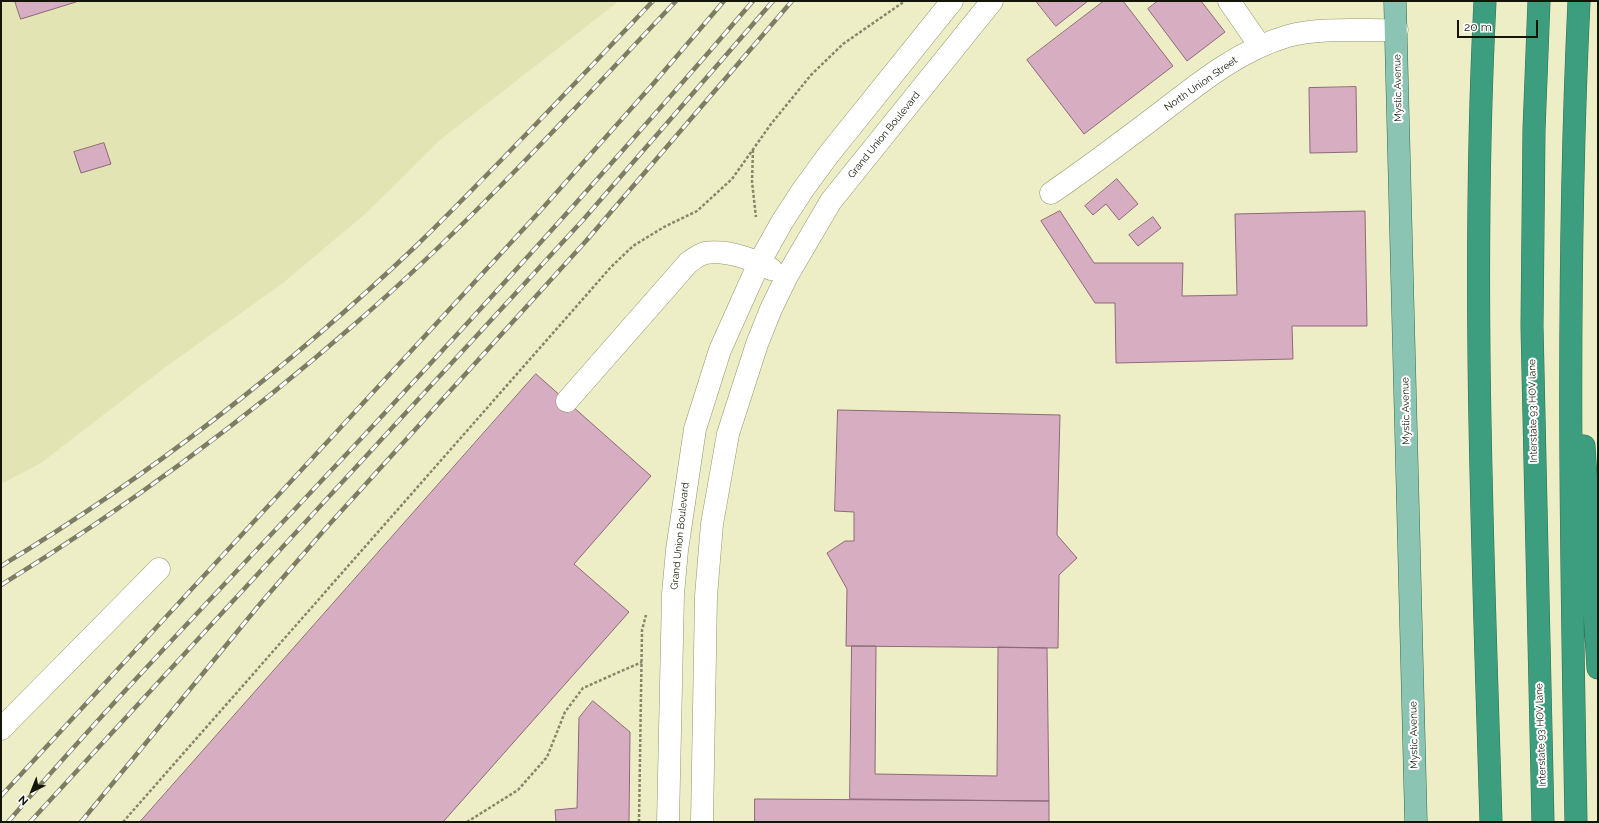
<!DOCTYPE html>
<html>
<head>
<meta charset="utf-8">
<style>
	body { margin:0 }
	#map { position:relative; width:1599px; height:823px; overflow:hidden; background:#edeec5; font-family:Raleway,sans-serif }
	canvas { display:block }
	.frame { position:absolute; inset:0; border:2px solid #151507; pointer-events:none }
	.north { position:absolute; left:12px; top:771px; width:40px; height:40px; -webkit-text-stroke:3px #fff; paint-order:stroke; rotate:223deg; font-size:11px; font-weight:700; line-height:16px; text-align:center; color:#151507 }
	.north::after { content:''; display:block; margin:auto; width:14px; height:18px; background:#151507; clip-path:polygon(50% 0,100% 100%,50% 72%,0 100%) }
	.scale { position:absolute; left:1457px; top:20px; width:81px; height:18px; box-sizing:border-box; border:2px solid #151507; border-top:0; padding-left:5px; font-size:12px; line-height:14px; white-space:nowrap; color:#151507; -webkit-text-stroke:3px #fff; paint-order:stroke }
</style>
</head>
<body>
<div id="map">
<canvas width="1599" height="823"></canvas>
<div class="frame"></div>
<div class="north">N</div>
<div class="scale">20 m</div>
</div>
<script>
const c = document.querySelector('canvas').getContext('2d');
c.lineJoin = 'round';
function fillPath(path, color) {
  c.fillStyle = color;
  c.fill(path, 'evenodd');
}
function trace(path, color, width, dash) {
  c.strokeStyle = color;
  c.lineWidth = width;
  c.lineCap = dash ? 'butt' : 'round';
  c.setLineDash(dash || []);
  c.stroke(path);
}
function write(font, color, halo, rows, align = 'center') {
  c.font = font + ' Raleway,sans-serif';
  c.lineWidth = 4;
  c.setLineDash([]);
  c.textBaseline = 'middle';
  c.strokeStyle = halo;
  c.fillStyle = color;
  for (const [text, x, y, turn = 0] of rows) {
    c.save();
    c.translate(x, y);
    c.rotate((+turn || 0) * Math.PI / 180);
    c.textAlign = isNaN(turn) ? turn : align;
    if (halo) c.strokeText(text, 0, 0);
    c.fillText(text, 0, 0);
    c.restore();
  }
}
const built = new Path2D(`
	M1 1H619L440 140 364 215 283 283 167 366 41 463 1 484Z`);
const building = new Path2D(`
	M15 1H79L21 19Z
	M1036 1H1088L1056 26Z
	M1104 1H1123L1173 66 1084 134 1027 60Z
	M1158 1H1201L1225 32 1187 61 1148 9Z
	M1356 87 1357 152 1310 153 1309 88Z
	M104 143 111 164 81 173 74 152Z
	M1117 179 1138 204 1119 220 1106 204 1093 215 1085 206Z
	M1060 211 1094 263H1183L1182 296 1237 295 1235 214 1365 211 1367 326H1292L1293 359 1116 363 1115 303H1095L1041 221Z
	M1153 217 1161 228 1138 246 1129 235Z
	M536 374 651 476 574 564 629 612 443 822H140Z
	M838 410 1060 415 1057 535 1077 558 1059 575 1058 648 846 646 847 589 827 553 845 541H854V512L835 511Z
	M852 646H876L875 774 997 776 998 647 1047 648 1049 801 850 799Z
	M593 701 630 732 629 822H556L555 810 577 808 579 718Z
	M755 799 1049 801V822H755Z`);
const path = new Path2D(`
	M753 150 752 182 756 217
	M123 822 611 267 633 246 664 227 697 211 732 179 771 124 811 75 843 44 905 1
	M467 822 518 790 547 757 565 712 583 688 642 662
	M639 822 642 630 646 615`);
const minor = new Path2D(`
	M1229 1 1260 46
	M1051 193C1085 170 1118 145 1151 120 1193 88 1236 51 1288 36 1322 27 1362 31 1397 30
	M567 401 689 262C694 259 700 254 705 253 727 250 752 259 771 269
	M1 729 159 569
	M668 822 673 594 677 550 695 429 720 350 759 263 782 222 802 191 829 154 952 1
	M702 822 706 596 712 524 728 434 757 344 771 309 787 276 831 201 992 1`);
const major = new Path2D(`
	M1395 1 1416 822`);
const highway = new Path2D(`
	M1485 1C1471 275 1483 548 1491 822
	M1539 1 1534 130 1532 326 1543 822
	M1584 446 1598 668
	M1576 822C1571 548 1566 275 1579 1`);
const rail = new Path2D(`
	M1 566C151 475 290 366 417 245 498 166 575 83 653 1
	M1 585C126 508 245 420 356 323 470 224 572 111 676 1
	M1 796 541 210 653 84 724 1
	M8 822C128 683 257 551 382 416 508 280 632 142 753 1
	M30 822 583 220 773 1
	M81 822 260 604 326 528 586 241 792 1`);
const streetNames = [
	["North Union Street",1201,84,-35],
	["Mystic Avenue",1398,88,-91],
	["Grand Union Boulevard",884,135,-51],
	["Mystic Avenue",1406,411,-91],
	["Interstate 93 HOV lane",1533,411,-91],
	["Grand Union Boulevard",680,536,-84],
	["Mystic Avenue",1414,735,-91],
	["Interstate 93 HOV lane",1541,735,-92]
];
fillPath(built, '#e2e4b3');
fillPath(building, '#d7aec1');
trace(building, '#8d687a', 1);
trace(minor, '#93946e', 23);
trace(major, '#2f6d55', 23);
trace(highway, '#2f6d55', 23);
trace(path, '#86866a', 2.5, [3, 2]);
trace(minor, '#fff', 22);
trace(major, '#8bc4b2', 22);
trace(highway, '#3d9d7f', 22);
trace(rail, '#7c7d62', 4.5);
trace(rail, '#fff', 3, [9]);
write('10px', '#151507', '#fff', streetNames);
</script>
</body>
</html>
